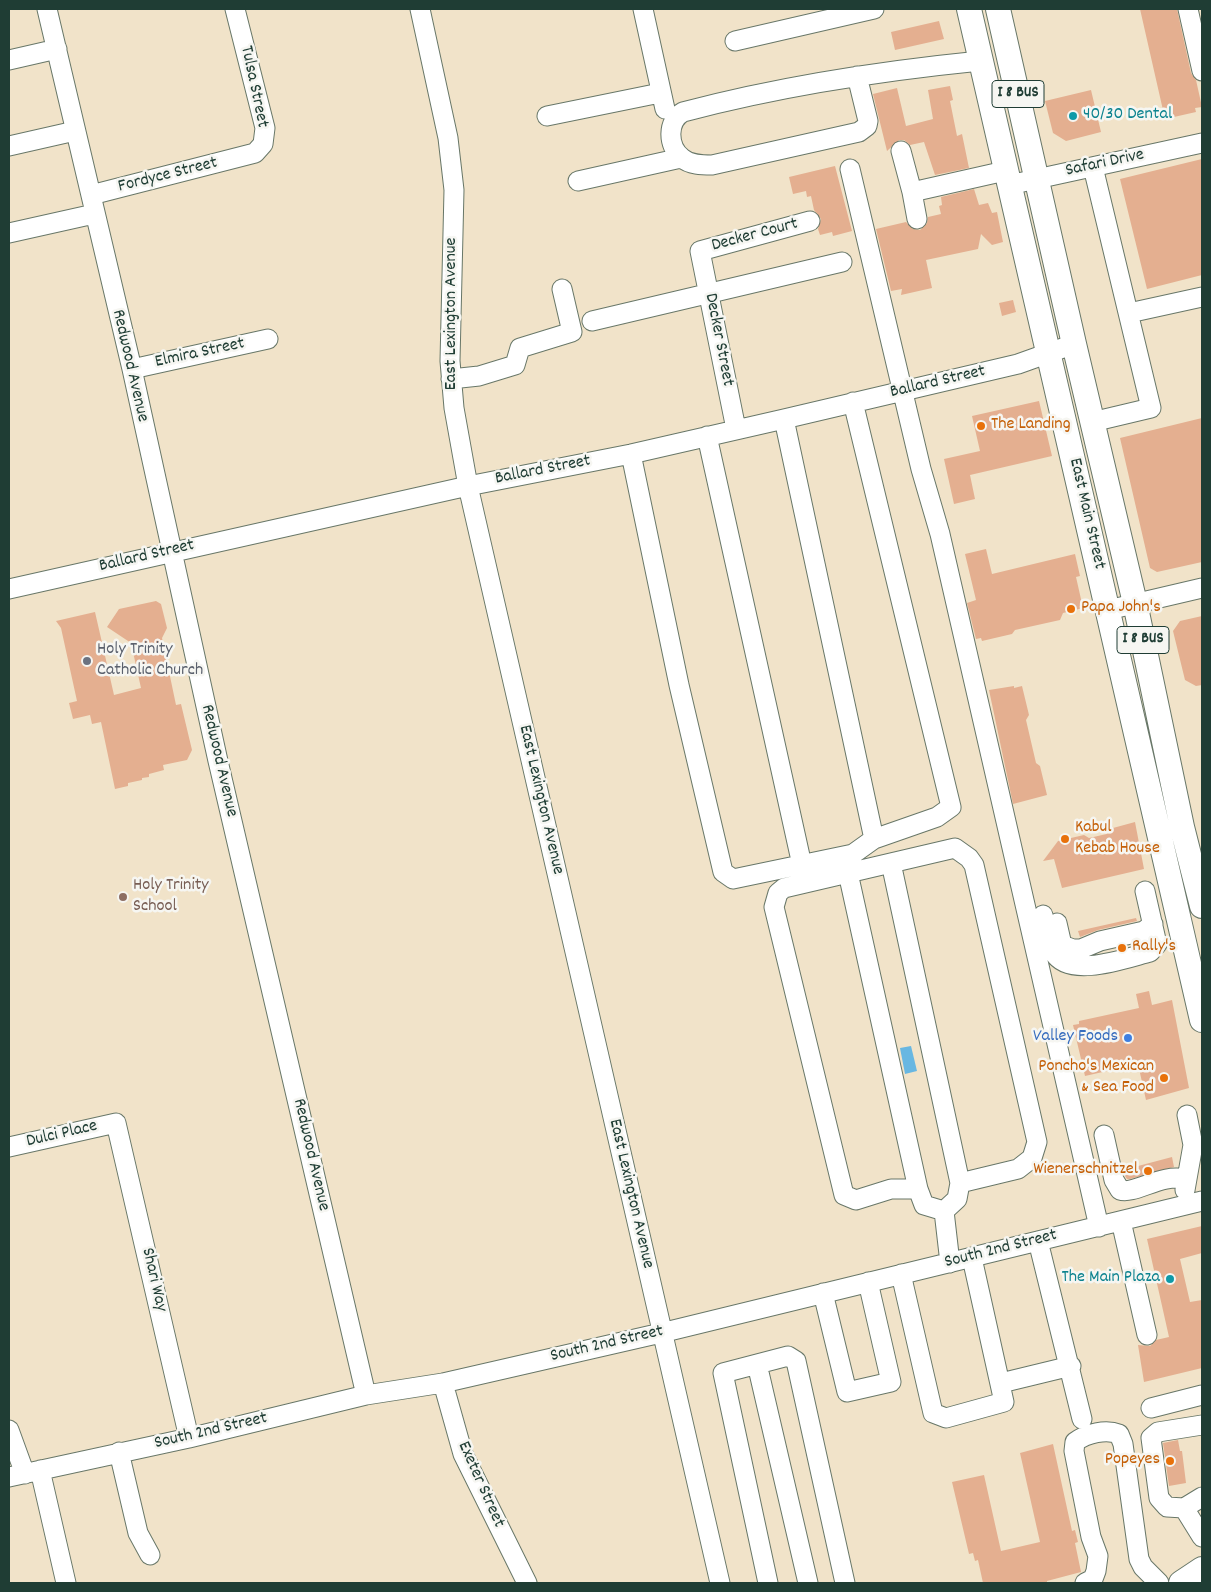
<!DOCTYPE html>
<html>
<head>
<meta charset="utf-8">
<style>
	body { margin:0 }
	#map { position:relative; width:1211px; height:1592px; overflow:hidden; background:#f1e3c9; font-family:Dekko,sans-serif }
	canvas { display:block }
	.frame { position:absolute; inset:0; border:10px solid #1f3d34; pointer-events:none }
</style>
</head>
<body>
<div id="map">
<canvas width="1211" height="1592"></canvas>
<div class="frame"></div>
</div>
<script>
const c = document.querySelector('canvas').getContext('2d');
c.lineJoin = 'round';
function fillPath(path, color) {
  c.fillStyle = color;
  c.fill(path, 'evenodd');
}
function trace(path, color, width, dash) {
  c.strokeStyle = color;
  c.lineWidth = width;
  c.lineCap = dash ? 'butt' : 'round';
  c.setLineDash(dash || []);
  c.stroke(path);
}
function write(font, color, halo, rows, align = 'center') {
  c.font = font + ' Dekko,sans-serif';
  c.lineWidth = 5;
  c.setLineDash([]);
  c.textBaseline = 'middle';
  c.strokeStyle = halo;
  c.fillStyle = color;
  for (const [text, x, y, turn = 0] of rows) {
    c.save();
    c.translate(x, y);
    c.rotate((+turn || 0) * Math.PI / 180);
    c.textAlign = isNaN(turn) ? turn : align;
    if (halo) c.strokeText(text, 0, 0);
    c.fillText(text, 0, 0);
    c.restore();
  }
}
const water = new Path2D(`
	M911 1046 917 1071 905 1074 900 1048Z`);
const building = new Path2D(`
	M1140 9H1177L1191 73 1196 80 1202 107 1195 108 1196 112 1165 119Z
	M939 21 944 39 895 50 891 32Z
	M950 86 953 100 950 101 957 136 962 134 969 168 935 175 924 142 910 145 904 140H899L887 151 873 94 897 88 906 126 933 119 928 90Z
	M1091 90 1101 132 1066 141 1053 133 1045 101Z
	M1202 159V275L1147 289 1120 179Z
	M835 166 852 231 833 236 832 232 820 235 818 229 821 219 814 210 811 196 807 197 806 191 793 194 789 177Z
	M974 189 979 205 988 203 992 213 997 212 1003 242 992 245 981 234 978 249 926 260 932 288 901 295 902 289 891 291 876 229 906 222 913 229 920 230 927 223 928 217 941 214 939 206 942 205 941 197Z
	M1013 300 1016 312 1002 316 999 303Z
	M1039 401 1052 456 970 475 975 499 954 504 944 459 980 451 972 416Z
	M1202 418V562L1157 572 1150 568 1120 438Z
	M986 549 992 574 1075 554 1080 576 1076 577 1083 608 1063 613 1060 620 1015 630 1012 634 982 641 981 638 976 639 967 603 976 600 965 554Z
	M156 601 161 604 167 628 162 638 176 705 181 704 192 750 187 760 163 765 164 770 149 774V777L142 778V780L128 783V786L115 789 101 722 92 724 90 715 73 719 69 703 77 701 61 628 56 621 95 612 114 695 141 688 131 643 107 627 119 609Z
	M1202 616V685L1196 686 1185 680 1173 631 1180 621Z
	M1014 686V688L1022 686 1029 715 1026 720 1036 763 1040 766 1047 795 1013 804 989 690Z
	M1135 822 1144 869 1062 888 1054 859 1043 861 1058 841 1084 835 1089 838 1111 833 1113 828Z
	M1136 918 1137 921 1098 930 1080 937 1078 931Z
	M1149 991 1152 1005 1172 1000 1189 1088 1146 1100 1138 1064 1085 1076 1073 1025 1079 1024V1021L1139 1008 1136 994Z
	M1172 1157 1174 1167 1130 1179H1127L1125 1176 1123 1170Z
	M1202 1226V1253L1180 1259 1190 1302 1202 1300V1368L1144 1382 1138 1345 1150 1346 1156 1340 1169 1337 1147 1239Z
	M1178 1440 1180 1451H1182L1186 1483 1169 1486 1163 1443Z
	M1053 1444 1072 1531 1075 1530 1078 1542 1075 1543 1081 1572 1047 1581V1583H983L978 1560 975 1561 973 1553 969 1554 952 1482 984 1475 1001 1551 1040 1542 1020 1453Z`);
const minor = new Path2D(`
	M47 9 132 369 218 761 366 1395
	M420 9 448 138 454 190 450 361 454 408 468 486 720 1583
	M643 9 665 109
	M1188 9 1202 71
	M735 41 874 9
	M9 60 57 49
	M857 76 868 121 867 126 859 132 712 165C702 165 690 165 682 158 667 146 667 121 683 112 781 86 880 71 980 61
	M547 116 660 93
	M9 146 75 131
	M901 151 912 192
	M850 169 921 469 940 534 1099 1227
	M578 181 681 158
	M1009 185 1202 143
	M91 195 255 153 263 144 265 128 235 9
	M917 219 912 192 1005 171
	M9 233 94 214
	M1129 313 1202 297
	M592 321 842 262
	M132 369 268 339
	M451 379 479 376 515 365 520 348 572 332 562 289
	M784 419 874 839
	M1092 422 1151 408 1093 167
	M736 429 700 251 810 221
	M707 436 802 865
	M631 454 679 685 723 872 733 879 853 854 874 839 937 817 951 807 853 402
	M9 589 468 486 631 454 784 419 1018 364 1074 344
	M1108 610 1202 588
	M891 863 960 1183
	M848 873 918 1189
	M1043 915C1045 927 1047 942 1054 953 1070 979 1126 958 1150 952L1157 944 1145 891
	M1057 923 1062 945 1073 949H1081L1100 941 1144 931 1153 924
	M1104 1135 1114 1180 1120 1190C1134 1195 1162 1173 1185 1179
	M9 1147 116 1123 189 1438
	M1185 1190 1193 1145 1187 1115
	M944 1211 957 1199 960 1183 1018 1169 1032 1158 1037 1142 974 865 969 858 955 848 784 888 778 893 774 907 844 1195 856 1200 891 1189H918L924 1205 944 1211 950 1263
	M1121 1221 1147 1335
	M1038 1241 1082 1419
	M901 1274 933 1413 946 1418 1004 1402 972 1258
	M823 1293 847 1392 891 1382 868 1282
	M757 1364 808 1583
	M443 1383 463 1454 527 1583
	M1001 1383 1071 1366
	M1151 1408 1202 1395
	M9 1430 25 1474
	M119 1452 138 1533 150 1555
	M40 1470 66 1583
	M9 1477 189 1438 366 1395 443 1383 661 1333 1202 1201
	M1202 1497 1184 1508 1202 1537
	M1184 1508 1167 1507 1159 1498 1151 1438 1158 1432 1202 1425
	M768 1583 723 1373 788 1356 796 1361 845 1583
	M1085 1583 1093 1579 1096 1571 1098 1556 1091 1537 1074 1451 1075 1442C1087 1433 1106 1429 1119 1434L1123 1444 1139 1559 1143 1567 1159 1583`);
const major = new Path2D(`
	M969 9 1202 1020
	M998 9 1074 344 1135 603 1182 827 1202 906
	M1181 1583 1202 1569`);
const markers = [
	[1073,116,5,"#0f9aa8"],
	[981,426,5,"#e8710a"],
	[1071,609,5,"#e8710a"],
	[87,661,5,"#6b7280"],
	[1065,839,5,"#e8710a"],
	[123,897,5,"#8d6e63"],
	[1122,948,5,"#e8710a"],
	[1128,1038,5,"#3f7fe0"],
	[1164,1078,5,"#e8710a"],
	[1148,1171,5,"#e8710a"],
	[1170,1279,5,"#0f9aa8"],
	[1170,1461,5,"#e8710a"]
];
const shields = [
	[1018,94,52],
	[1143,640,52]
];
const shieldNames = [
	["I 8 BUS",1018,94],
	["I 8 BUS",1143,640]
];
const streetNames = [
	["Tulsa Street",253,87,78],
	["Safari Drive",1105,164,-12],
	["Fordyce Street",168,176,-14],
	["Decker Court",755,236,-15],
	["East Lexington Avenue",453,314,-90],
	["Decker Street",718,340,79],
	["Elmira Street",200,354,-12],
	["Redwood Avenue",129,366,77],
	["Ballard Street",938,383,-13],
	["Ballard Street",543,471,-11],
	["East Main Street",1086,514,77],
	["Ballard Street",147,557,-13],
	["Redwood Avenue",218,761,77],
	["East Lexington Avenue",540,800,77],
	["Dulci Place",62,1135,-13],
	["Redwood Avenue",310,1155,77],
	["East Lexington Avenue",630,1194,77],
	["South 2nd Street",1001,1250,-14],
	["Shari Way",153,1280,77],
	["South 2nd Street",607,1345,-13],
	["South 2nd Street",211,1432,-13],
	["Exeter Street",480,1485,66]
];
const cultureNames = [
	["40/30 Dental",1083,116],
	["The Main Plaza",1160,1279,"right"]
];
const foodNames = [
	["The Landing",991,426],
	["Papa John's",1081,609],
	["Kabul",1075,829],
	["Kebab House",1075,850],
	["Rally's",1132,948],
	["Poncho's Mexican",1154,1068,"right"],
	["& Sea Food",1154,1089,"right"],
	["Wienerschnitzel",1138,1171,"right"],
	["Popeyes",1160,1461,"right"]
];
const worshipNames = [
	["Holy Trinity",97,651],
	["Catholic Church",97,672]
];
const educationNames = [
	["Holy Trinity",133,887],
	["School",133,908]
];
const shopNames = [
	["Valley Foods",1118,1038]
];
fillPath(water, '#68b7e2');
fillPath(building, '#e4af90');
trace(minor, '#687768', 21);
trace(major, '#687768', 26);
trace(minor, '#fff', 19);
trace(major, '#fff', 24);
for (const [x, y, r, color] of markers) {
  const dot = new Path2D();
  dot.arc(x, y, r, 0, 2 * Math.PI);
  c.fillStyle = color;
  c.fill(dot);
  trace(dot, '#f6f6f2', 2);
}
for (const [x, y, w] of shields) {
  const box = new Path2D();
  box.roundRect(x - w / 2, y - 13.5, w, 27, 4);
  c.fillStyle = '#f6f6f2';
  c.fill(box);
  trace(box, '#1f3d34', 1);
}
write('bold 16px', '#1f3d34', null, shieldNames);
write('18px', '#1f3d34', '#f6f6f2', streetNames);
write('18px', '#0d838f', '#f6f6f2', cultureNames, 'left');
write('18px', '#c56008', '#f6f6f2', foodNames, 'left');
write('18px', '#5b616d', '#f6f6f2', worshipNames, 'left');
write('18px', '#785e54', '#f6f6f2', educationNames, 'left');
write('18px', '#366cbe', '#f6f6f2', shopNames, 'right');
</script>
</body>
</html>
